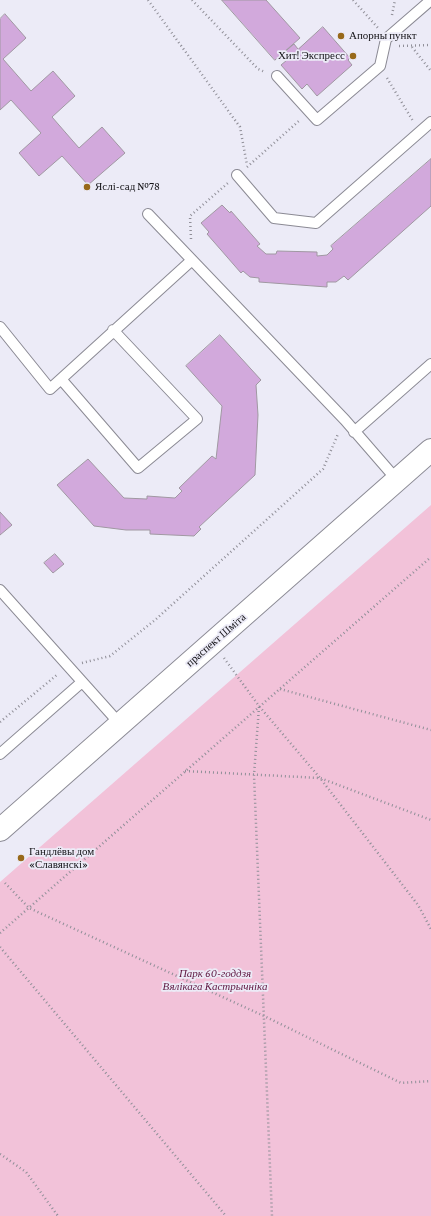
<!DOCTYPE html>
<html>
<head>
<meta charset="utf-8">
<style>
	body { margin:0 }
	canvas { display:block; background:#ecebf7 }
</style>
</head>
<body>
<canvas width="431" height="1216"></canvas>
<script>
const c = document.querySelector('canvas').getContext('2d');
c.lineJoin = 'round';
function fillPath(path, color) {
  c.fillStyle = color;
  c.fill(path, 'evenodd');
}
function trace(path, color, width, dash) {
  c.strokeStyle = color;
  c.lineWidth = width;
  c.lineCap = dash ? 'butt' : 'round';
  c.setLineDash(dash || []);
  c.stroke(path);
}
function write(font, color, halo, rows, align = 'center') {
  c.font = font + ' "Crimson Pro",serif';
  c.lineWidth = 3.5;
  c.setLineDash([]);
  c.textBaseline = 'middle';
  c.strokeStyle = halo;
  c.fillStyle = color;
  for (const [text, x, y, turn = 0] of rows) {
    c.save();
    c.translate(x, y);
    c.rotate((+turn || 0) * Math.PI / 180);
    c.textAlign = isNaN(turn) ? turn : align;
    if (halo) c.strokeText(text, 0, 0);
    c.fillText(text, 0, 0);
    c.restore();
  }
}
const green = new Path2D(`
	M431 505V1216H0V882Z`);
const building = new Path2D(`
	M222 0H266L300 38 275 60Z
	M5 14 26 38 3 59 31 91 53 71 75 96 52 117 79 148 102 127 125 153 88 185 62 156 39 176 19 153 41 133 11 100 0 110V19Z
	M323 27 350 58 348 60 352 65 317 96 307 84 302 89 281 65 287 60 282 54 294 44 298 49Z
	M431 159V206L348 280 344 276 336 282H327V287L259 282V278L250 277 243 271 241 273 207 234 209 232 201 223 222 205 230 213 231 211 260 244 257 246 266 254H276L277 251 317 252V256L327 255 333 249 331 246Z
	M220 335 261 380 256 385 258 415 255 475 199 527 201 529 194 536 150 534V530H126L94 526 57 485 88 459 124 498 147 499V496L175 498 182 491 179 488 212 456 216 459 222 406 186 366Z
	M0 512 12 525 0 535Z
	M55 554 64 564 53 573 44 563Z`);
const path = new Path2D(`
	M148 0 240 127 247 165
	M192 0 258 69 265 72
	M353 0 378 28
	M392 15 395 0
	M399 46 431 45
	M412 47 431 71
	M387 78 413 121
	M247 167 300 120
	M191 239 190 216 228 183
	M224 658 259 706 320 778 418 905 431 929
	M82 663 110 656 155 620 323 469 338 434
	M280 689 431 730
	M259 707 254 775 272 1216
	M0 722 58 674
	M185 771 320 778 431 820
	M5 883 29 908 264 1016 401 1083 431 1081
	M0 933 431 557
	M0 947 226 1216
	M0 1154 26 1172 58 1216`);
const lane = new Path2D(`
	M277 76 317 120 380 66 386 39 431 0
	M237 175 274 218 316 223 431 122
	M148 214 345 420 397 480
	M0 327 50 389 192 260
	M61 379 138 468 197 419 113 330
	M354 432 431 364
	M0 590 120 724
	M0 754 82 682`);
const primary = new Path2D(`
	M0 830 431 450`);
const markers = [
	[341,36,4,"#98691a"],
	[353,56,4,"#98691a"],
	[87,187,4,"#98691a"],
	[21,858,4,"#98691a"]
];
const poiNames = [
	["Апорны пункт",349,36],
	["Хит! Экспресс",345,56,"right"],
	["Яслі-сад №78",95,187],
	["Гандлёвы дом",29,852],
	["«Славянскі»",29,865]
];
const streetNames = [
	["праспект Шміта",216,640,-41]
];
const parkNames = [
	["Парк 60-годдзя",215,974],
	["Вялікага Кастрычніка",215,987]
];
fillPath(green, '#f2c2d9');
fillPath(building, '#d2a9dc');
trace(building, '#a098a2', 1);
trace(lane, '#8b8a94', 12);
trace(primary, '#8b8a94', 24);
trace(path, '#908f98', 2.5, [1, 3]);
trace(lane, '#fff', 10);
trace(primary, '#fff', 22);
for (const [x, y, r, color] of markers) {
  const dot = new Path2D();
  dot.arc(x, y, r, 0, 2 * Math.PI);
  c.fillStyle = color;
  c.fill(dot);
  trace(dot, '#ecebf7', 1.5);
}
write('11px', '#141317', '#ecebf7', poiNames, 'left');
write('11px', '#141317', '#ecebf7', streetNames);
write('italic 11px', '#5f1741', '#ecebf7', parkNames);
</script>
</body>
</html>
